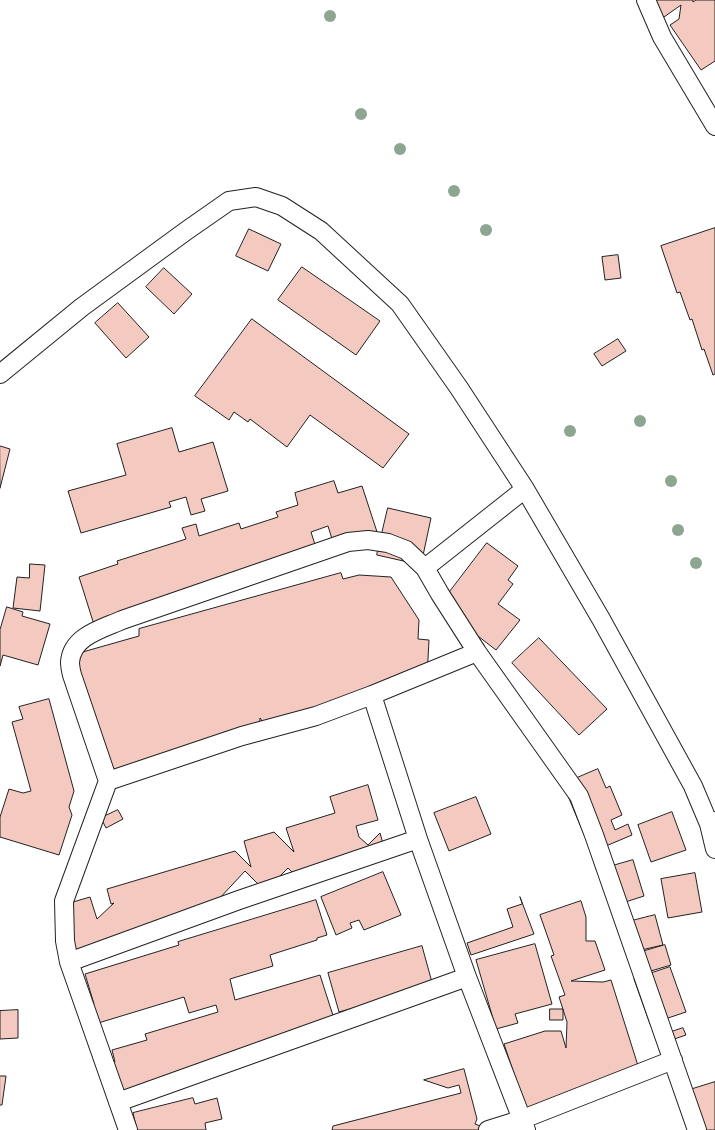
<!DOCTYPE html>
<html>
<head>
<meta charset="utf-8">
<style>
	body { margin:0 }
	canvas { display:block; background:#fff }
</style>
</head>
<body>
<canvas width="715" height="1130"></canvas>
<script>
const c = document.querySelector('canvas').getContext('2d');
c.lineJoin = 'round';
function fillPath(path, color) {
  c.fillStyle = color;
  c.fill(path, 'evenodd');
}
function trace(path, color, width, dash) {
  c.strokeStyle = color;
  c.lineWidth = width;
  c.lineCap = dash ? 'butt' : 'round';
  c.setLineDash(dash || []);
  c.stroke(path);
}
const building = new Path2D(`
	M652 0H693V2L696 0H715V61L701 70 670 25 679 19 681 5 664 17Z
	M715 228V374L713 375 704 349 702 350 692 319 690 320 680 292 677 293 661 246Z
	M249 229 281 244 268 271 236 256Z
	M618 255 621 278 605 280 602 257Z
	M302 267 380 321 356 355 278 300Z
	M164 268 192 294 174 314 146 287Z
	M118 303 149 337 126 358 95 323Z
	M252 319 409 434 383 468 310 415 287 447 250 419 248 422 234 412 229 420 195 396Z
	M618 339 626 351 602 366 594 354Z
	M172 428 179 452 213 442 228 491 201 499 205 511 191 515 186 497 169 502 171 507 81 533 68 491 126 475 117 444Z
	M0 446 10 449 0 488Z
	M334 481 338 493 362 486 379 538 336 552 328 526 311 532 318 554 96 631 79 577 118 564 117 561 186 539 182 528 196 524 199 536 239 523 241 529 278 517 276 512 298 505 295 493Z
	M388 508 431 518 421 565 377 555Z
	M487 543 518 566 508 580 513 584 498 604 520 620 496 650 439 606Z
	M30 564 45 565 40 611 13 608 17 577 29 578Z
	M341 573 343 579 359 575 391 577 419 620 418 639 429 640 427 677 270 732 260 718 259 736 239 728 222 733 221 743 110 783 101 754 89 753 63 661 72 655 139 636V629Z
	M7 607 23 612 22 616 50 624 38 665 3 655 0 666V630Z
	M539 638 607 709 579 735 512 663Z
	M49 699 74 791 69 807 72 815 59 855 0 837V817L9 789 23 793 31 791 12 722 23 719 19 707Z
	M598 769 606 788 610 786 622 815 611 820 615 830 628 824 632 835 594 851 588 836 585 837 563 784Z
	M368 785 378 820 356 826 359 837 368 845 380 833 384 847 294 874 288 868 275 881 260 886 245 871 218 900 70 955 56 907 90 897 97 919 114 903 111 904 107 889 235 851 251 867 244 841 274 832 294 852 286 828 335 813 330 797Z
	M476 797 491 834 449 851 434 813Z
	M118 810 123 819 106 828 101 818Z
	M672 812 686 850 651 862 638 825Z
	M633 860 644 896 613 906 602 869Z
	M383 872 401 915 364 930 359 920 350 923 352 928 336 935 321 897Z
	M695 873 702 912 668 918 661 879Z
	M520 897 534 934 471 955 467 943 513 927 507 909 522 904Z
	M316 900 327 935 317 938V940L270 955 273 966 230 979 235 1000 320 975 337 1028 115 1095 106 1065 115 1062 112 1050 147 1040 145 1034 218 1012 216 1005 189 1013 184 997 95 1024 89 1005 94 1004 85 974 179 945 178 942Z
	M581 901 586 917V941H595L605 970 571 981 603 982 611 980 640 1072 527 1112 504 1044 545 1031H561L566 1048 567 1022 559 997 565 995 551 956 554 955 540 915Z
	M655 915 663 945 628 953 620 924Z
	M535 944 552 1004 515 1014 518 1023 496 1029 476 960Z
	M665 945 671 965 634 976 628 956Z
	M422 946 433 986 339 1012 328 973Z
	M670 967 686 1012 650 1024 634 979Z
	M550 1009H563V1020H550Z
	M18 1010V1038L0 1039V1011Z
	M683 1028 686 1035 660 1044 657 1037Z
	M464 1069 477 1119 475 1124 491 1130H332L333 1126 461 1093 459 1085 448 1088 424 1080Z
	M0 1076H6L2 1105H0Z
	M715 1082V1130H689L683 1092Z
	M193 1098 195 1104 217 1098 222 1119 205 1123 206 1130H137L133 1113Z`);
const minor = new Path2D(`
	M646 0 662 37 715 126
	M0 374 82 307 186 231 229 201 256 197 282 206 321 231 400 304 459 388 525 489 601 619 693 786 709 824 715 821
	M425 568 525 489
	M372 695 418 839 467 977 526 1130
	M108 781 242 736 316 716 372 695 477 652
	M709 824 715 849
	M69 962 239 900 418 839
	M118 1102 467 977
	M128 1130 69 962 65 941 64 901 108 781 72 675C71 671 70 666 70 662 72 636 102 629 122 620L348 542 368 540 388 543 406 550 425 568 440 594 477 652 579 796 594 835 697 1130
	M488 1130 523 1119 673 1060`);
const trees = [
	[330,16],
	[361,114],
	[400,149],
	[454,191],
	[486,230],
	[640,421],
	[570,431],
	[671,481],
	[678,530],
	[696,563]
];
fillPath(building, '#f3c9c0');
trace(building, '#222', 1);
trace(minor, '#222', 20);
trace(minor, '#fff', 18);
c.fillStyle = '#8da692';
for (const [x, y] of trees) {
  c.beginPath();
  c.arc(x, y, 6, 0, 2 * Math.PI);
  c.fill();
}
</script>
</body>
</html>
